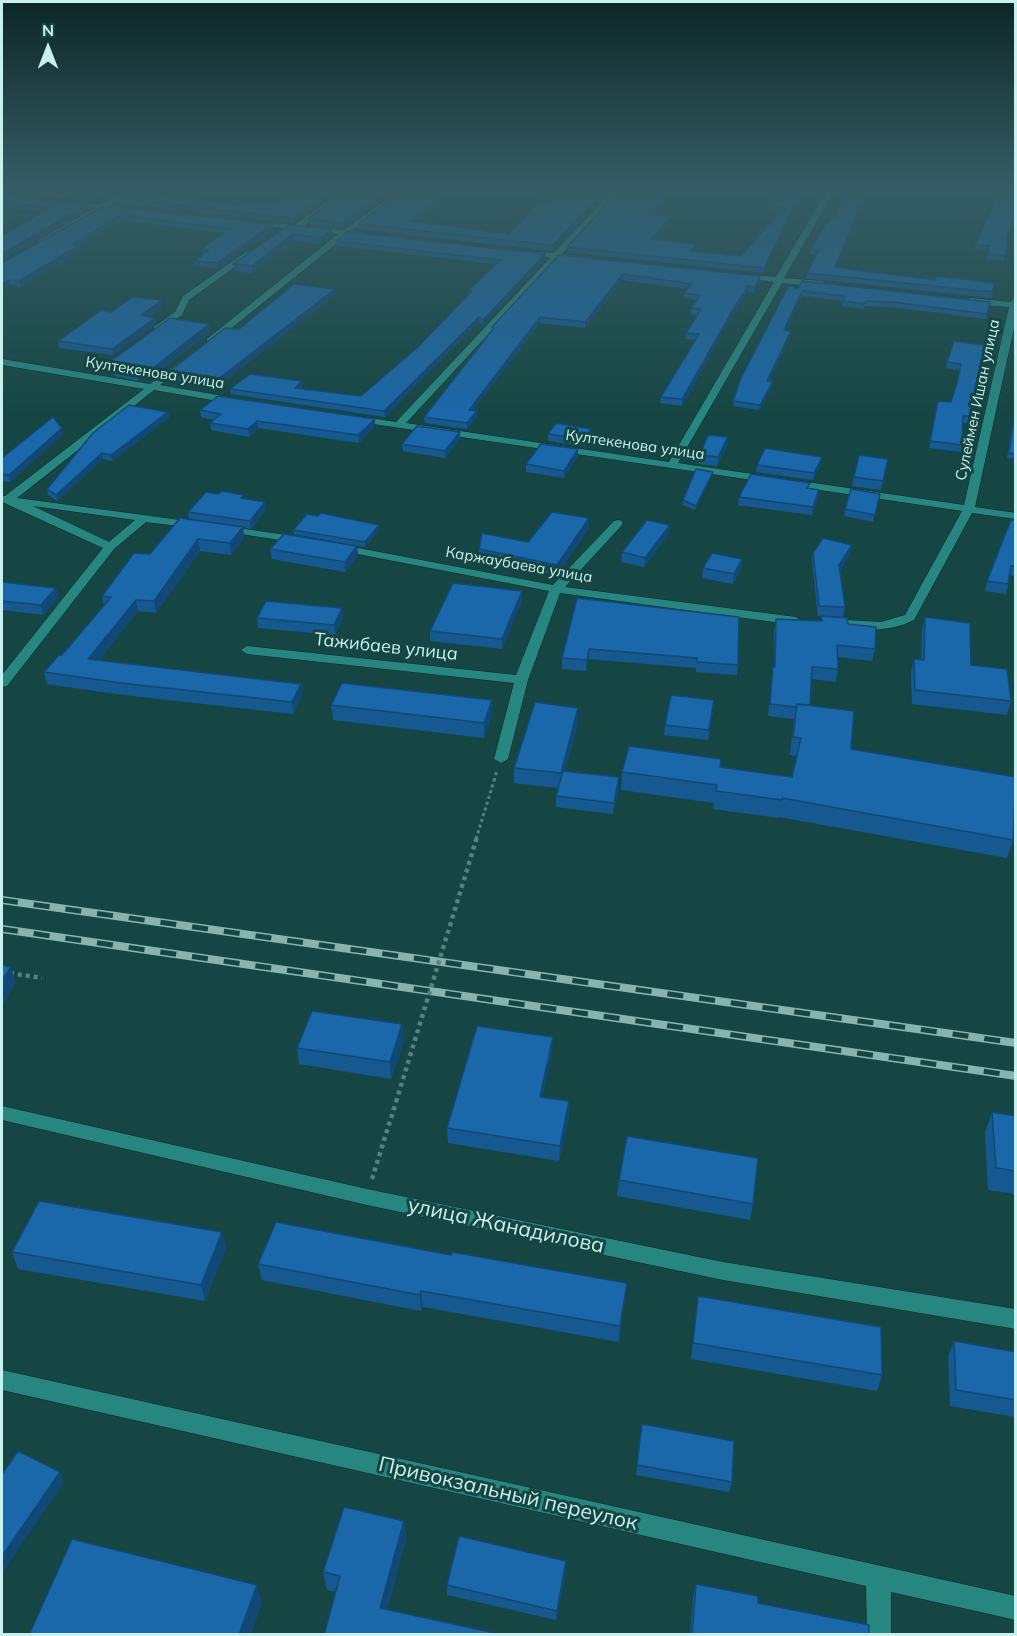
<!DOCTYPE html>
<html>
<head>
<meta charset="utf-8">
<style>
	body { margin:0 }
	#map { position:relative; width:1017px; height:1636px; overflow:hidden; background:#164643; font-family:Mulish,sans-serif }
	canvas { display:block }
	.frame { position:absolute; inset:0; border:3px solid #c8f1ed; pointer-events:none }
	.north { position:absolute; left:18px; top:18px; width:60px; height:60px; -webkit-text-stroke:4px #164643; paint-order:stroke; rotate:0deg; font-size:16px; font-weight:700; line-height:24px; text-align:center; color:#c8f1ed }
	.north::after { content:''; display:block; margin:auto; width:21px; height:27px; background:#c8f1ed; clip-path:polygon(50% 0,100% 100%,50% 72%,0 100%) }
</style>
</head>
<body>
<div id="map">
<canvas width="1017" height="1636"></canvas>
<div class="frame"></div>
<div class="north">N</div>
</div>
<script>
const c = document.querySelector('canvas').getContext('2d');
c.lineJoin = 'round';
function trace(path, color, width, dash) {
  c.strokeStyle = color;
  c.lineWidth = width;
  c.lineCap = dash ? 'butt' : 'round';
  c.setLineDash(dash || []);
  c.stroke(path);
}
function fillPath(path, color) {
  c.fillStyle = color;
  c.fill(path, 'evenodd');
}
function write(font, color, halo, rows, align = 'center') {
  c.font = font + ' Mulish,sans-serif';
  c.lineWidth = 6;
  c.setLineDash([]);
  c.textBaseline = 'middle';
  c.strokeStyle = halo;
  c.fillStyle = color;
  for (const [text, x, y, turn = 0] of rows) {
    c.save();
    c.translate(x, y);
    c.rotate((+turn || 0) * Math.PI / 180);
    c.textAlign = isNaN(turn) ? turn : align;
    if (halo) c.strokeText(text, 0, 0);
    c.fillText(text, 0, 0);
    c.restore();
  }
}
const pathFar1 = new Path2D(`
	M494 781 497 770`);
const path = new Path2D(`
	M2 972 42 978
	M372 1179 396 1102`);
const minor = new Path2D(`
	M44 188H54L33 201 26 199Z
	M129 188H139L110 205 124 207V211L103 209 43 244 36 242 94 208 67 205 64 201 101 204Z
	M344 188H353L304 226 344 230 402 188H411L352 231 368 233V237L347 235 213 343H207V339L338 234 255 225H252V221L295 225Z
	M615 188H623L562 254 580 256V260L558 259 406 423 669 462 774 282 741 278 737 276 741 274 776 277 828 188H836L784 278 822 281 826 284 822 287 782 283 678 463 964 505 1009 307 971 304 967 301 971 298 1011 302 1016 295V319L975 507 1016 513V519L972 513 914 620C887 634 859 629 829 627L823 623 829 619 881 622 905 615 962 511 353 421V417L357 416 396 422 550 258 522 253 523 251 554 253Z
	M247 251 254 253 189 300 182 315 160 331H154V327L175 312 183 296Z
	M2 359 150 384 180 362 183 363V367L160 385 235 398 240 401 235 404 154 390 17 498 195 522 201 525 195 528 146 522 114 549 7 686 2 687V675L103 548 2 502V496H5L144 389 2 365ZM33 506 135 520 109 542Z
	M618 520 622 521V525L565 587 796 617 802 621 796 625 560 593 528 680 508 759 501 763 494 759 514 683 247 654 241 650 247 646 516 675 549 591 337 550 331 547 337 544 553 585 614 521Z
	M225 526 299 537 305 540 299 543 221 531V527Z
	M2 1106 367 1189 723 1262 1016 1309V1329L723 1280 367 1205 2 1120Z
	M2 1370 1016 1596V1620L891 1592V1634H867L866 1586 2 1390Z`);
const rail = new Path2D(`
	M2 900 1016 1043
	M2 929 1016 1076`);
const pathBridgeFar1 = new Path2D(`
	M476 839 494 781`);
const pathBridge = new Path2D(`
	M396 1102 477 837`);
const wall = new Path2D(`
	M2 188H125L101 202 2 192Z
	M134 188H176L161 196 241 205 274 204 298 188H340L294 223 117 203 116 198Z
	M350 188H398L343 228 309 224 308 219Z
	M408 188H455V191L415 222 509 234 570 188H612L553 251 358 229V224Z
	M622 188H673L655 214 671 221 655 239 696 249 694 251 741 256 781 212 770 211 771 206 781 188H810L792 213 763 273 567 252V247Z
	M848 188H879L878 191 874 190 858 214 836 267 935 280 995 283 991 298 806 278 807 273 816 255 810 254 811 249 835 215Z
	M994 188H1016V215L1006 238 1004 261 987 259 988 251 974 250 975 245 996 198 992 197Z
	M2 195 88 210 2 260V236L42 212 2 207Z
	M104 206 273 224 274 230 218 269 196 266 195 261 203 254 202 249 223 233 120 220 80 246 81 251 21 287 10 285 2 263Z
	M289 225 332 229V236L321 244 294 241 252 273 234 271 233 264Z
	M336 241 545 259 483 325 479 322 385 417 231 394 230 389 302 387 301 388 361 396 418 347 468 295V291L495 264 336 246Z
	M559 255 760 276 759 282 754 293 748 292 730 319 682 406 660 403 661 397 695 340 685 339 686 333 697 315 691 314V308L697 300 684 298V293L687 289 622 280 585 328 540 323 473 410 477 411V417L467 429 425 423 424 417 492 330V327Z
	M798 289 990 302 986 319 892 307 865 306 864 309 842 306 843 301 802 296 786 330 791 331 790 336 769 381 772 387 759 410 733 406V401Z
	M335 295 215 389 166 382 165 375 239 329Z
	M162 300 163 306 148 317 155 318 156 324 113 355 59 348 58 341 111 312Z
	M210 332 150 379 142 378 138 381 114 376 113 373 108 372 107 364Z
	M985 345 968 423H963L962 445 961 452 929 448 938 401 951 402 957 384 959 370 946 368 947 362Z
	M1016 406V459L1007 458Z
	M200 410 375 419V426L359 443 258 428 249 437 211 430 210 423 214 420 201 417Z
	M168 412 169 418 112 461 103 459 57 501 48 495 47 489Z
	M460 432V439L445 458 403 451 402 444Z
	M63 434 10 482 2 481V458Z
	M548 434 591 437 585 446 548 441Z
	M727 446 717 466 699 464 700 455Z
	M578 449V456L564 478 526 472V464Z
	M822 457 820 465 813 480 756 472 757 465Z
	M886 468 881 490 852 486 854 477Z
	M713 472 712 476 695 510 683 505V500Z
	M809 488 819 490 818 498 812 515 738 505 739 497Z
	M880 494 873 522 844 516 845 509Z
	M244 498 265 502 266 509 251 529 243 527 244 538 231 555 200 551 156 613 138 611 99 660 301 684 302 696 293 714 124 695 47 684 44 672 62 655 104 606 102 596 189 519 188 512Z
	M1016 521V577L1010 575 1006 594 985 591 987 581Z
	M379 525V530L365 547 294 534 293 530Z
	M670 525 669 534 644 567 621 562 622 552Z
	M589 528 557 575 479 558V549L528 542Z
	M357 546 358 556 345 572 272 559 270 549Z
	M813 553 850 554 840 571 845 607 843 617 818 616 812 562Z
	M742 559 741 569 733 584 702 578 703 568Z
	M2 582 56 588 58 598 43 615 2 610Z
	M522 591V601L502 649 430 641V631Z
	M577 598 738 665 737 675 696 672V668L588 659 586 671 562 669V658Z
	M342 608 343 618 335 635 258 628 257 618Z
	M821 616 848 624 875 649 872 661 838 657V669L836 682 812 679 810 705 851 749 1013 840 1007 858 779 817V818L713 809 714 803 621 790 622 772 720 767 792 777 797 756 790 755 794 719 768 716 772 679 774 666V631L776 619 821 621Z
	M925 617 971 665 1011 701 1007 715 912 704 911 673 914 659 921 660 922 631Z
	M331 705 492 715 484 738 333 720Z
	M713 710 708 740 664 735 665 725Z
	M578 723 565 771 619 788 613 814 556 807V796L558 788 514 783V768Z
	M402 1024 404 1041 391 1079 299 1064 297 1048Z
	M552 1051 542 1097 569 1101V1116L559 1161 448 1143 447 1128Z
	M992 1112 1016 1116V1194L988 1190 985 1133Z
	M619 1180 753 1204 750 1220 617 1196Z
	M222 1232 226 1248 205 1301 18 1269 12 1252Z
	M451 1255 627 1283 619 1342 423 1307 421 1311 262 1280 258 1264Z
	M698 1296 882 1375 877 1391 691 1359Z
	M954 1341 1016 1352V1417L950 1406 948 1357Z
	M642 1424 732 1482 729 1492 636 1475Z
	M404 1521 406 1539 387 1610 324 1635 336 1592 327 1590 323 1572Z
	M566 1571 556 1620 447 1595V1585Z
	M696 1584 758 1603 869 1635H690L693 1597Z`);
const shadedWall = new Path2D(`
	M115 188H125L101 202 100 197Z
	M165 188H176L153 200 152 195Z
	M333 188H340L294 223V218Z
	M391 188H398L343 228V223Z
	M452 188H455V191L409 226V221Z
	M607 188H612L553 251V245Z
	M670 188H673L652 219V214Z
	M807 188H810L792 213 763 273 764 268 793 208Z
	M873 188H875L874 190 858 214 834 272 835 267 859 209Z
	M87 204 88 210 2 260V254Z
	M120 215V220L80 246 81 251 21 287 19 281 72 245Z
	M672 216 671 221 651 244V239Z
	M273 224 274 230 218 269 217 263Z
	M332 229V236L321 244V238Z
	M293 234 294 241 252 273V266Z
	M545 254V259L483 325V320Z
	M623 274 622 280 585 328V322Z
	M760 276 759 282 754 293 755 287Z
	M9 280 10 285 2 290V284Z
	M748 286V292L730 319 682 406V399L731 313Z
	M335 289V295L215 389 214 382Z
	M802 291V296L784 335V330Z
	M162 300 163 306 142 321 141 315Z
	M479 317V322L385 417 384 411Z
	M540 317V323L469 416V410Z
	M155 318 156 324 113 355 112 349Z
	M209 324 210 332 150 379 149 371Z
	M791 331 790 336 767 386V381Z
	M141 370 142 378 138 381 137 373Z
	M302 381V387L295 393V388Z
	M773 381 772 387 759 410 760 405Z
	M477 411V417L467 429V423Z
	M168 412 169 418 112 461 111 455Z
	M375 419V426L359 443 358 435Z
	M257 421 258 428 249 437 248 429Z
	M62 428 63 434 10 482 9 475Z
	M591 429V437L585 446V439Z
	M460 432V439L445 458V451Z
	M728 437 727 446 717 466 718 457Z
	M578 449V456L564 478V471Z
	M102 453 103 459 57 501 56 495Z
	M822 457 820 465 813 480 814 473Z
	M713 472 712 476 695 510 696 506Z
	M819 490 818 498 812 515 813 507Z
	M265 502 266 509 251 529 250 521Z
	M589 518V528L557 575V565Z
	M379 525V530L365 547V542Z
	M670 525 669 534 644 567 645 558Z
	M243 527 244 538 231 555 230 543Z
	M198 539 200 551 156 613 154 601Z
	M852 545 850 554 837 575 839 565Z
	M357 546 358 556 345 572V562Z
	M742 559 741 569 733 584 734 574Z
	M56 588 58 598 43 615 41 605Z
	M522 591V601L502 649V639Z
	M136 600 138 611 91 671 88 659Z
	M342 608 343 618 335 635 334 625Z
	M589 649 588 659 586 671 587 660Z
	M301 684 302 696 293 714 292 702Z
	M492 700V715L484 738V723Z
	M578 708V723L560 789 561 773Z
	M619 777V788L613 814 614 803Z
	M11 967 16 983 2 1005V980Z
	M402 1024 404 1041 391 1079 390 1062Z
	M553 1037 552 1051 539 1111 540 1097Z
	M569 1101V1116L559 1161 560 1146Z
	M222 1232 226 1248 205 1301 201 1285Z
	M627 1283 625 1299 619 1342 620 1326Z
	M421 1291 423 1307 421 1311 420 1295Z
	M60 1472 64 1482 2 1573V1556Z
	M404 1521 406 1539 383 1625 380 1608Z
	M566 1561V1571L556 1620 557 1611Z
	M257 1585 262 1603 251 1635H239Z`);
const building = new Path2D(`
	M14 188H115L100 197Z
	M134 188H165L152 195 241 205 245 201 274 204 298 188H333L294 218 116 198Z
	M350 188H391L343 223 308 219Z
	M408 188H452L409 221 509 234 541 200 553 201 570 188H607L553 245 358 224Z
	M622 188H670L652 214 672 216 651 239 696 244 691 251 741 256 785 207 771 206 781 188H807L793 208 764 268 567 247Z
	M848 188H873L859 209 835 267 935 280 936 276 995 283 992 292 807 273 819 250 811 249 821 231 835 215Z
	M994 188H1016V213L1006 238H1008L1005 256 988 254 989 246 975 245 999 193H993Z
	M2 195 87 204 2 254V236L49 208 2 202Z
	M104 206 273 224 217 263 195 261 209 250 202 249 229 229 120 215 72 245H80L19 281 9 280 2 284V263Z
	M289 225 332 229 321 238 293 234 252 266 233 264Z
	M347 232 545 254 483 320 479 317 384 411 230 389 250 374 302 381 295 388 361 396 418 347 472 291H468L500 260 336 241Z
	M559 255 760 276 755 287 748 286 731 313 682 399 661 397 699 334 686 333 701 309 691 308 700 295 684 293 692 284 623 274 585 322 540 317 469 410 477 411 467 423 424 417 494 328 492 327Z
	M802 281 990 302 987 314 893 302 866 301 864 304 843 301 845 296 802 291 784 330 791 331 767 381H773L760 405 733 401 741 378 789 285 798 289Z
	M294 284 335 289 214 382 165 375 225 328 239 329Z
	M133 297 162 300 141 315 155 318 112 349 58 341 102 310 111 312Z
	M170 318 209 324 149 371 141 370 137 373 112 368 116 365 107 364Z
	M954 341 985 345 969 416H963L962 445 930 441 938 401 951 402 957 383 961 364 947 362Z
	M218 396 375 419 358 435 257 421 248 429 210 423 221 414 200 410Z
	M129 405 168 412 111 455 102 453 56 495 47 489 93 433Z
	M1016 406V454L1009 453Z
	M53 417 62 428 9 475 2 474V458Z
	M556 423 591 429 585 439 548 434Z
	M417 426 460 432 445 451 402 444Z
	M708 435 728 437 718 457 700 455Z
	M541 444 578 449 564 471 526 464Z
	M765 448 822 457 814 473 757 465Z
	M859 455 888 459 883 481 854 477Z
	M696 469 713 472 696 506 683 500Z
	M751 474 810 483 807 488 819 490 813 507 739 497Z
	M851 489 880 494 875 515 845 509Z
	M222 491 244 495 241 498 265 502 250 521 188 512 206 492 218 494Z
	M552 512 589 518 557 565 479 549 482 533 528 542Z
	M321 513 379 525 365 542 293 530 307 514 318 516Z
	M180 518 243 527 230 543 198 539 154 601 136 600 88 659 301 684 292 702 121 683 44 672 59 655H62L111 597 102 596 134 553 150 554Z
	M647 520 670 525 645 558 622 552Z
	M1011 520 1016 521V566H1011L1008 584 987 581Z
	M284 534 357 546 345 562 270 549Z
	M823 538 852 545 839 565 845 607 819 606 813 553Z
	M712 553 742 559 734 574 703 568Z
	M2 582 56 588 41 605 2 601Z
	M453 583 522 591 502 639 430 631Z
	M577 598 739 617 738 665 697 662V658L589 649 587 660 562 658Z
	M266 601 342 608 334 625 257 618Z
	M821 616 847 618 848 624 876 627 875 649 837 645 838 669 812 667 810 705 797 704 796 707 770 704 773 666 775 667 776 619 822 621Z
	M925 617 970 623 971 665 1007 669 1011 701 915 690 914 659 924 660Z
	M342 683 492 700 484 723 331 705Z
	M671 695 714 700 709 730 665 725Z
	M535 702 578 708 561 773 514 768Z
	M797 704 854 711 851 749 1016 777 1013 840 782 798V800L716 791 717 785 622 772 629 746 721 759 720 767 792 777 801 738 793 737Z
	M563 771 619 777 614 803 556 796Z
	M2 965 11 967 2 980Z
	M312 1011 402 1024 390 1062 297 1048Z
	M477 1026 553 1037 540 1097 569 1101 560 1146 447 1128Z
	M992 1112 1016 1116V1171L996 1168Z
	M627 1136 758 1158 753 1204 619 1180Z
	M39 1201 222 1232 201 1285 12 1252Z
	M276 1222 451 1255 452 1252 627 1283 620 1326 421 1291 420 1295 258 1264Z
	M698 1296 881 1327 882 1375 693 1343Z
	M954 1341 1016 1352V1400L956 1390Z
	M642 1424 734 1441 732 1482 637 1465Z
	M18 1451 60 1472 2 1556V1474Z
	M344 1507 404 1521 380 1608 504 1635H324L340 1576 323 1572Z
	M459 1536 566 1561 557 1611 447 1585Z
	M72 1539 257 1585 239 1635H29Z
	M696 1584 758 1596V1603L869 1625V1635H692Z`);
const farStreetnames = [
	["Култекенова улица",155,373,9],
	["Сулеймен Ишан улица",978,400,-78],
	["Култекенова улица",635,445,8],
	["Каржаубаева улица",519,565,10]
];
const streetNames = [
	["Тажибаев улица",386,647,6]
];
const nearStreetnames = [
	["улица Жанадилова",506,1226,12],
	["Привокзальный переулок",508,1494,13]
];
trace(minor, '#0d2927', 1);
trace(pathFar1, '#54827e', 3, [3, 3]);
trace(path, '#54827e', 4.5, [4, 4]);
fillPath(minor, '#288680');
trace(rail, '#88b4b0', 8);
trace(rail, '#164643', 5, [16]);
trace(pathBridgeFar1, '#54827e', 3, [3, 3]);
trace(pathBridge, '#54827e', 4.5, [4, 4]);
fillPath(wall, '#165991');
fillPath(shadedWall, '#124876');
fillPath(building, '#1a67a9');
trace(building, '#124876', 1.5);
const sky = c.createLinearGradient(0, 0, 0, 417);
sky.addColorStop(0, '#0c2625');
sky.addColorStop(0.45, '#365d66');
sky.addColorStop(1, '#365d6600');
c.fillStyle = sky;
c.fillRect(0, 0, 1017, 417);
write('15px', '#c8f1ed', '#164643', farStreetnames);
write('18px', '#c8f1ed', '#164643', streetNames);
write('21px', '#c8f1ed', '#164643', nearStreetnames);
</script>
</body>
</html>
